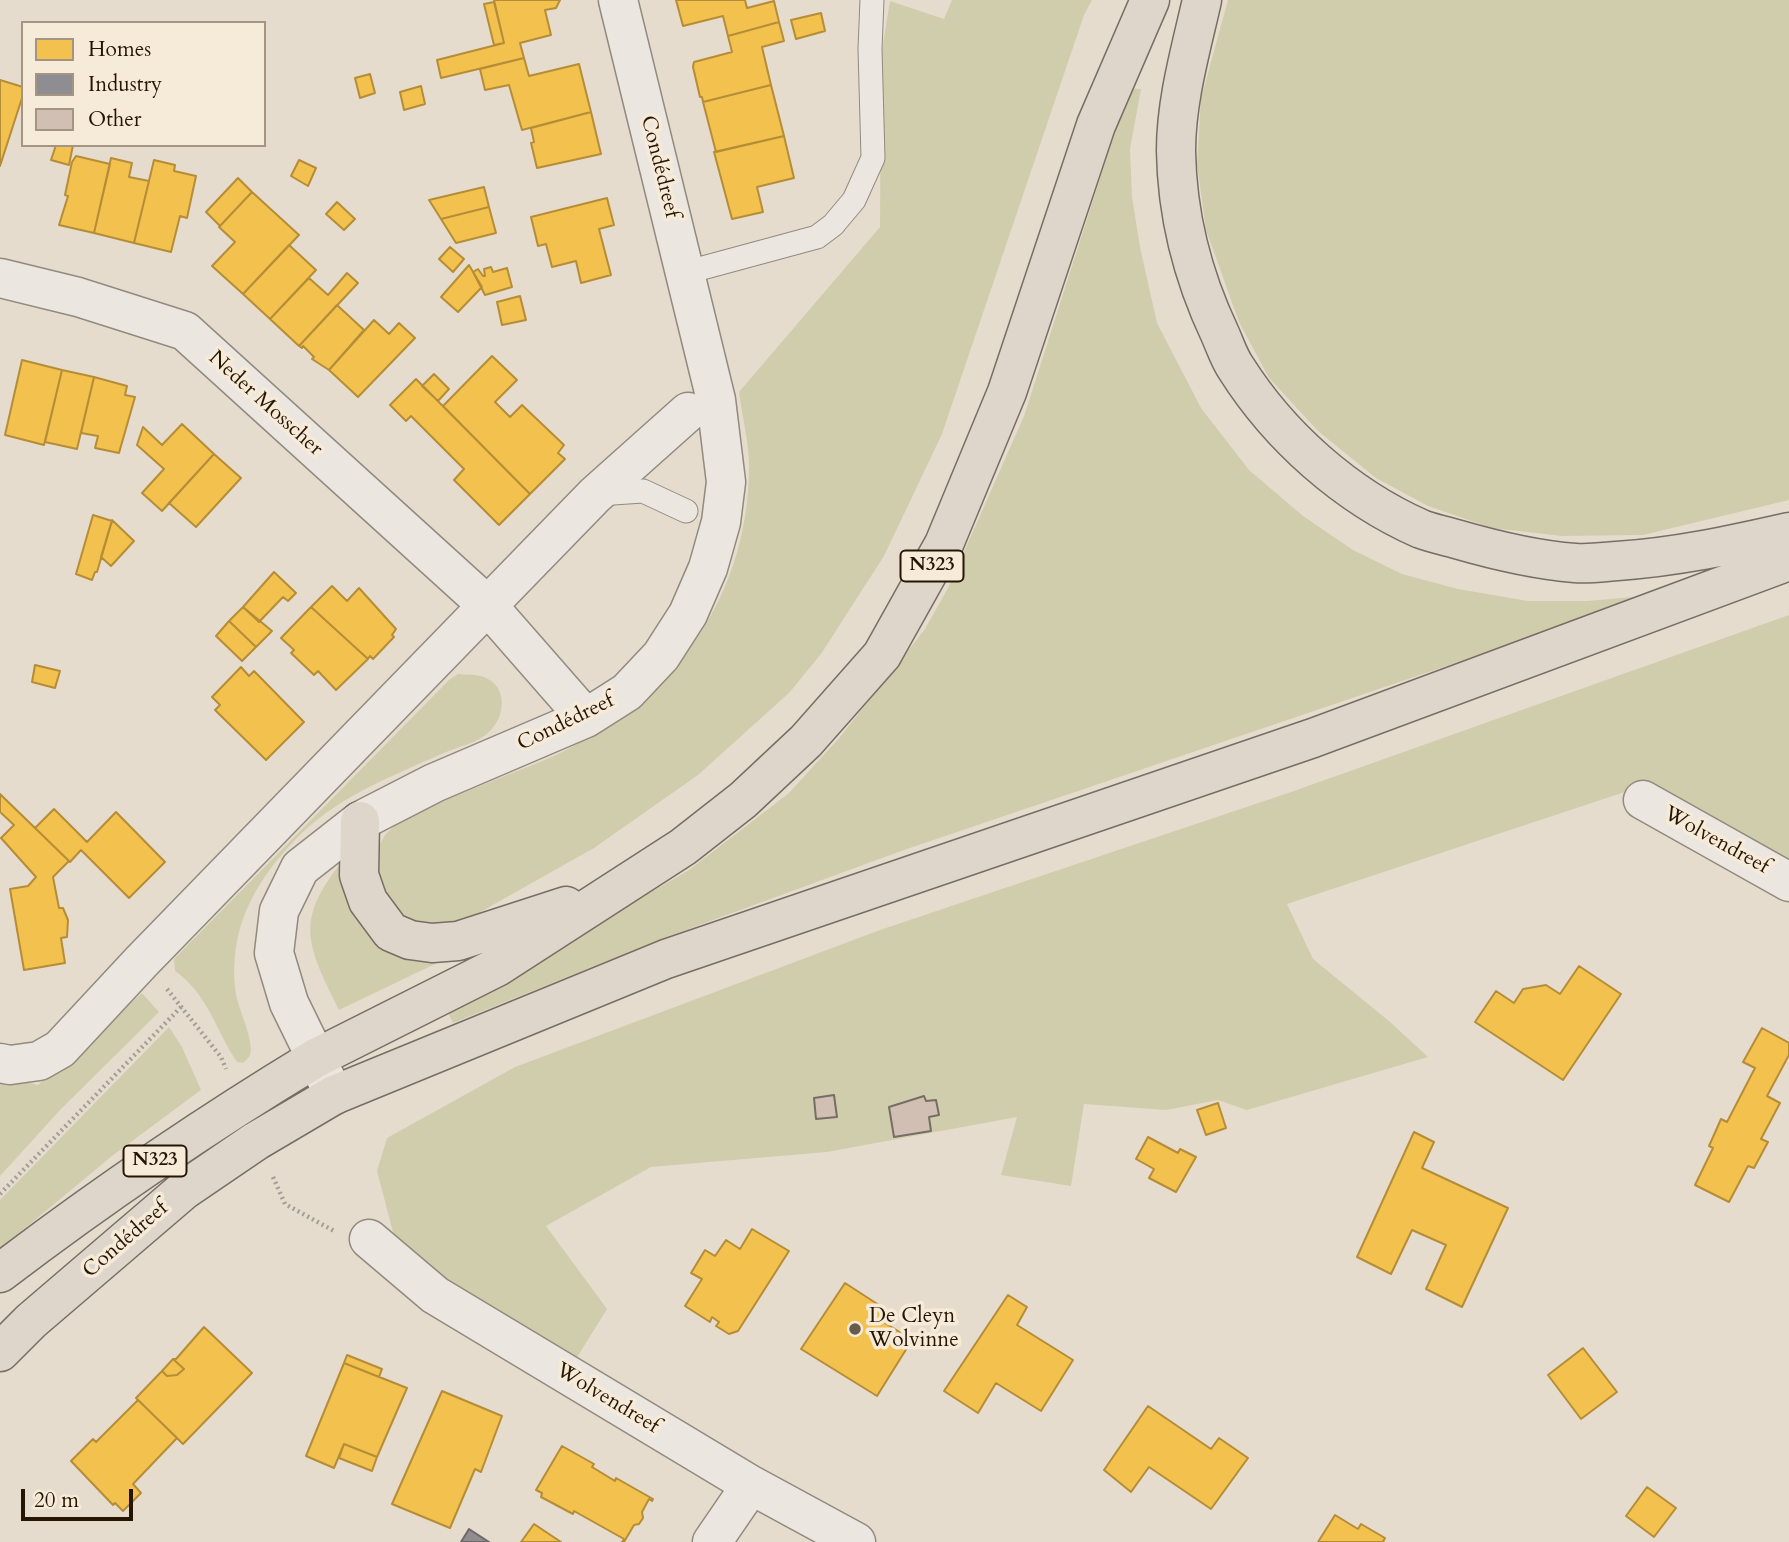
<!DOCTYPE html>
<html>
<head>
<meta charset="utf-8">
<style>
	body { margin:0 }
	#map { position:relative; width:1789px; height:1542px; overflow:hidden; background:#e6dcce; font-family:Cardo,serif }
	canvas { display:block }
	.legend { position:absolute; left:21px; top:21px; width:245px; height:126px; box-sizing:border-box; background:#f6ead8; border:2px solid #a39582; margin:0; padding:9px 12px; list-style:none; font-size:21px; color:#261501 }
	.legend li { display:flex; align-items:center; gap:14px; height:35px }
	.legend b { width:35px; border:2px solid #a39582 }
	.scale { position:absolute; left:21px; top:1489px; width:112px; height:32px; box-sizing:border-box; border:4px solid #261501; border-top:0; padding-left:9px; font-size:21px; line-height:24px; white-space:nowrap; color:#261501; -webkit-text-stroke:5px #f6ead8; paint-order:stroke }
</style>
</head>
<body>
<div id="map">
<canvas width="1789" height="1542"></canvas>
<ul class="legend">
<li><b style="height:19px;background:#f2c14e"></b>Homes</li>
<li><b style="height:19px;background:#8d8d92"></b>Industry</li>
<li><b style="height:19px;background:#d1bfb4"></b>Other</li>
</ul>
<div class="scale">20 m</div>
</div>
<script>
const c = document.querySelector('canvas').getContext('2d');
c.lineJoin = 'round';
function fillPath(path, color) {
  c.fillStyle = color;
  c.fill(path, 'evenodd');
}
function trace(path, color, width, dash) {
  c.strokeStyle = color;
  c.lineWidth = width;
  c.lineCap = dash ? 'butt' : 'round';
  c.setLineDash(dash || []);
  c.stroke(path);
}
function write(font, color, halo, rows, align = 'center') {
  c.font = font + ' Cardo,serif';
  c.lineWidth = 7;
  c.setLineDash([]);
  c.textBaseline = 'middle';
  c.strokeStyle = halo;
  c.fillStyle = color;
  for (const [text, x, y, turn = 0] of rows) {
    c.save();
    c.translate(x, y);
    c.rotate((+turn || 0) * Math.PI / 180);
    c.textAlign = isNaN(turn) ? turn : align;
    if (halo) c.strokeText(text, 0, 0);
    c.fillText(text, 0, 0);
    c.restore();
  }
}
const green = new Path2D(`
	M952 0H1092L1084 15 942 434 884 556 821 654 789 693 698 775 594 848 459 924 443 930 398 919 374 880 377 850 385 835 403 817C440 802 476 788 512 773 530 766 549 759 566 750 677 694 749 593 749 466 749 442 742 416 739 392L880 227 881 56 890 1 944 19Z
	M1228 0H1789V500L1643 535 1562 536 1492 528 1428 506 1376 478 1318 431 1269 378 1239 322 1206 230 1197 164 1201 98Z
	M1129 88 1141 89 1130 149 1132 197 1140 247 1157 323 1201 408 1249 470 1303 516 1353 550 1402 574 1458 589 1528 601H1587L1656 595 904 850 664 938 453 1023 445 1006 525 966 689 870 789 793 840 737 925 629 948 588 1024 416Z
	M1789 615V869C1751 829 1694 809 1646 785L1287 904 1313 959 1389 1021 1428 1057 1247 1110 1218 1100 1166 1110 1084 1104 1071 1186 1001 1175 1017 1117 827 1152 651 1167 546 1226 607 1309 576 1359 445 1280 394 1236 377 1171 387 1138 515 1067 880 930 1291 792Z
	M458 674C466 675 476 674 484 677 507 686 506 714 491 730 479 743 460 746 444 753 392 776 334 798 294 841 267 870 245 901 237 941 234 957 233 977 236 994 238 1008 255 1042 250 1055 249 1058 246 1060 243 1063L237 1062C216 1031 208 994 175 971L174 959 449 680Z
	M342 862 436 955 437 963 339 1010C308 946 293 922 342 862Z
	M142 993 159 1012 61 1109 0 1176V1076L38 1085Z
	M169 1027 182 1047 201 1090 112 1156 0 1249V1200Z`);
const homes = new Path2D(`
	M494 0H560L556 8 545 10 551 35 520 43 524 58 441 78 437 60 504 43Z
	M676 0H745L747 8 774 1 779 22 728 36 723 16 683 26Z
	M494 2 504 43 494 45 484 4Z
	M821 13 825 31 796 39 791 20Z
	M779 22 784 41 762 47 771 85 703 102 702 97H700L693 67 694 62 732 52 728 36Z
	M524 58 529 76 579 64 591 112 522 130 509 85 485 90 480 69Z
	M370 74 375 93 360 98 355 78Z
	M0 80 23 87V95L0 166Z
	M771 85 784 136 716 152 703 102Z
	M421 86 425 104 404 110 400 92Z
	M591 112 601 154 537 168 531 143 534 142 531 128Z
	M784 136 794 178 757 187 763 212 732 219 714 152Z
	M56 145H73L69 165 51 160Z
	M76 156 110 164 94 233 59 225 68 196 65 195 72 162Z
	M111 158 132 163 129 177 149 181 134 243 94 233Z
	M154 160 175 165 174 171 196 176 187 218 180 216 171 252 134 243Z
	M299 160 316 168 308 186 291 176Z
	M238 178 252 192 220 226 206 212Z
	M484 187 489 207 441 219 429 200Z
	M252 192 299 235 243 294 212 266 235 242 219 227Z
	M607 198 614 225 599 229 611 275 581 283 576 261 552 267 546 244 538 246 531 217Z
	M337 202 355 219 344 230 326 214Z
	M489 207 496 233 456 243 441 219Z
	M289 245 316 270 270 319 243 294Z
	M450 247 464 259 453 272 439 259Z
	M469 265 482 287 458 312 441 297Z
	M491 267 493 272 507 268 512 287 485 295 473 272 478 269 483 276H485L484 269Z
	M347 273 358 283 299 346 270 319 309 278 328 295Z
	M520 296 526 320 502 325 497 302Z
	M337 305 364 330 329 370 312 359 314 357 303 346 302 348 299 346Z
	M374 320 389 334 399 323 415 338 358 397 329 370Z
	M492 356 517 380 495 402 510 417 522 405 564 445 558 453 565 459 530 494 443 406Z
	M22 360 62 370 44 445 5 435Z
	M62 370 94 377 77 449 45 442Z
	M434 374 449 389 438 401 422 386Z
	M94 377 127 386 125 395 135 397 119 453 95 448 98 436 81 433Z
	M416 379 530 494 499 525 454 480 464 469 411 416 406 421 390 405Z
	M182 424 214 454 162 511 142 493 164 469 137 445 143 427 162 445Z
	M214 454 241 478 196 527 169 503Z
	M93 515 112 521 97 572H95L92 580 76 574Z
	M112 520 134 541 111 566 101 557Z
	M274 572 296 593 288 601 283 597 259 622 243 607Z
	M332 586 347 601 359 588 396 629 392 635 394 637 373 659 370 656 368 659 311 607Z
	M243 607 272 631 256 647 229 621Z
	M311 607 368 659 336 690 318 671 314 675 291 653 294 650 281 638Z
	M229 621 256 647 242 661 216 636Z
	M35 665 60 671 55 688 32 682Z
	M241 667 249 676 254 671 304 722 266 760 215 710 220 705 212 697Z
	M0 794 69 861 53 877 59 908H63L68 920 67 937 61 938 65 963 24 970 10 889 28 886 36 877 1 838 14 825 0 812Z
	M54 809 87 842 116 812 165 862 129 898 81 850 70 862 35 828Z
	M1579 966 1621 994 1563 1080 1475 1022 1496 991 1514 1003 1523 989 1546 985 1560 994Z
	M1762 1028 1789 1043V1055L1767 1096 1780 1103 1761 1139 1768 1142 1754 1168 1748 1166 1729 1202 1695 1185 1713 1148 1709 1146 1721 1119 1727 1122 1755 1068 1743 1062Z
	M1218 1103 1226 1128 1206 1135 1197 1110Z
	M1414 1132 1434 1142 1422 1168 1508 1208 1462 1307 1426 1289 1446 1245 1412 1230 1391 1274 1357 1257Z
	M1148 1137 1178 1153 1180 1149 1196 1157 1176 1192 1149 1178 1154 1169 1136 1159Z
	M752 1229 789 1251 738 1331 729 1334 716 1326 719 1322 712 1317 710 1322 685 1306 702 1279 691 1273 705 1250 715 1256 726 1240 740 1249Z
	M845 1283 885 1309 879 1319 912 1340 877 1396 801 1349Z
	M1008 1295 1027 1307 1017 1325 1073 1360 1041 1411 996 1383 978 1413 944 1391Z
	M204 1327 252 1373 183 1444 136 1398 162 1371 167 1376 177 1375 184 1369 173 1359H176Z
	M1583 1348 1617 1392 1581 1419 1548 1375Z
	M347 1355 382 1369 379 1377 344 1363Z
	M173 1359 184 1369 177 1375 167 1376 162 1371Z
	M344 1363 407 1388 377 1457 344 1444 334 1468 306 1456Z
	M442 1391 502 1416 481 1472 475 1469 450 1528 392 1504Z
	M138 1400 177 1438 133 1484 141 1493 123 1511 115 1503 113 1505 71 1461 93 1439 96 1442Z
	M1148 1406 1211 1449 1219 1438 1248 1458 1211 1509 1149 1467 1131 1492 1104 1470Z
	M344 1444 377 1457 372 1471 339 1458Z
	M562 1446 594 1464 592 1467 615 1481 616 1478 653 1499 652 1501 649 1499 642 1512 643 1518 639 1524 634 1525 624 1542H622L624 1539 574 1511 573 1514 541 1497 542 1493 536 1490Z
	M1647 1487 1676 1508 1654 1537 1626 1516Z
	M1335 1515 1358 1529 1361 1524 1385 1538 1383 1542H1318Z
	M534 1524 561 1542H521Z`);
const industry = new Path2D(`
	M469 1529 489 1542H461Z`);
const building = new Path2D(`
	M834 1095 837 1117 816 1119 814 1098Z
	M924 1096 926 1101 936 1100 939 1115 929 1117 931 1131 894 1137 889 1107Z`);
const path = new Path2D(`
	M167 989 221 1057 226 1069
	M273 1177 285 1204 334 1231
	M0 1194 181 1007`);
const service = new Path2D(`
	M684 273 817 237 833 225 854 200 873 158 870 49 872 0
	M598 494 643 491 686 511`);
const minor = new Path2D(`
	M0 278 78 297 185 331 488 606 586 718
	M1643 800 1789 882
	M0 1063 10 1065 39 1061 60 1049 141 962 595 495 688 412
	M334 1095 289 1003 274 953 279 911 300 868 360 821 434 783 586 718 627 692 661 656 688 614 708 568 721 522 726 482 716 400 618 0
	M369 1239 435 1295 751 1485 856 1542
	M712 1542 751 1485`);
const primary = new Path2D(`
	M0 1273C101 1196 207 1124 316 1058
	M0 1352 31 1321 184 1190 256 1141 334 1095`);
const motorway = new Path2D(`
	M1202 0C1191 49 1176 100 1176 151 1177 214 1193 277 1220 334 1225 345 1229 358 1236 368 1279 436 1346 496 1421 529 1432 533 1445 536 1456 539 1494 550 1535 560 1575 563 1589 564 1604 562 1617 561 1676 557 1732 545 1789 532
	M360 821 359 875 368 901 391 932 410 940 432 943 458 941 566 906
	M316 1058 497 967 683 847 743 800 806 741 882 655 944 544 1007 392 1096 125 1150 0
	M334 1095 666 959 1313 738 1789 561`);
const markers = [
	[855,1329,7,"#695b49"]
];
const shields = [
	[932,566,63],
	[155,1161,63]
];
const shieldNames = [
	["N323",932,566],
	["N323",155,1161]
];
const streetNames = [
	["Condédreef",659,167,76],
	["Neder Mosscher",265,404,42],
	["Condédreef",566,723,-26],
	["Wolvendreef",1716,841,29],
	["Condédreef",126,1240,-41],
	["Wolvendreef",607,1399,31]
];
const poiNames = [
	["De Cleyn",869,1317],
	["Wolvinne",869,1341]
];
fillPath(green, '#d0cdac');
fillPath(homes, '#f2c14e');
trace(homes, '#b58d37', 2);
fillPath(industry, '#8d8d92');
trace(industry, '#6e6966', 2);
fillPath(building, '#d1bfb4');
trace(building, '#766e64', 2);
trace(service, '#918a7f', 25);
trace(minor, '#918a7f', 41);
trace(primary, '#766e64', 41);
trace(motorway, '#766e64', 41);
trace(path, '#a49e97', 4.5, [2, 3.5]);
trace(service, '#ebe6df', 23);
trace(minor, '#ebe6df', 38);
trace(primary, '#ded6ca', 38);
trace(motorway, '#ded6ca', 38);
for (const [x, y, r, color] of markers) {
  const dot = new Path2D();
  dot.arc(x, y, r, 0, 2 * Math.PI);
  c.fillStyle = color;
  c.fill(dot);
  trace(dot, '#f6ead8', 2.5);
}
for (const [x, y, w] of shields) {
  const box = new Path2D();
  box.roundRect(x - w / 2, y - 15.5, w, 31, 5);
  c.fillStyle = '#f6ead8';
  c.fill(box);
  trace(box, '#261501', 2);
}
write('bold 19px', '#261501', null, shieldNames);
write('21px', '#261501', '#f6ead8', streetNames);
write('21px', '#261501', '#f6ead8', poiNames, 'left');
</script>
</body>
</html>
